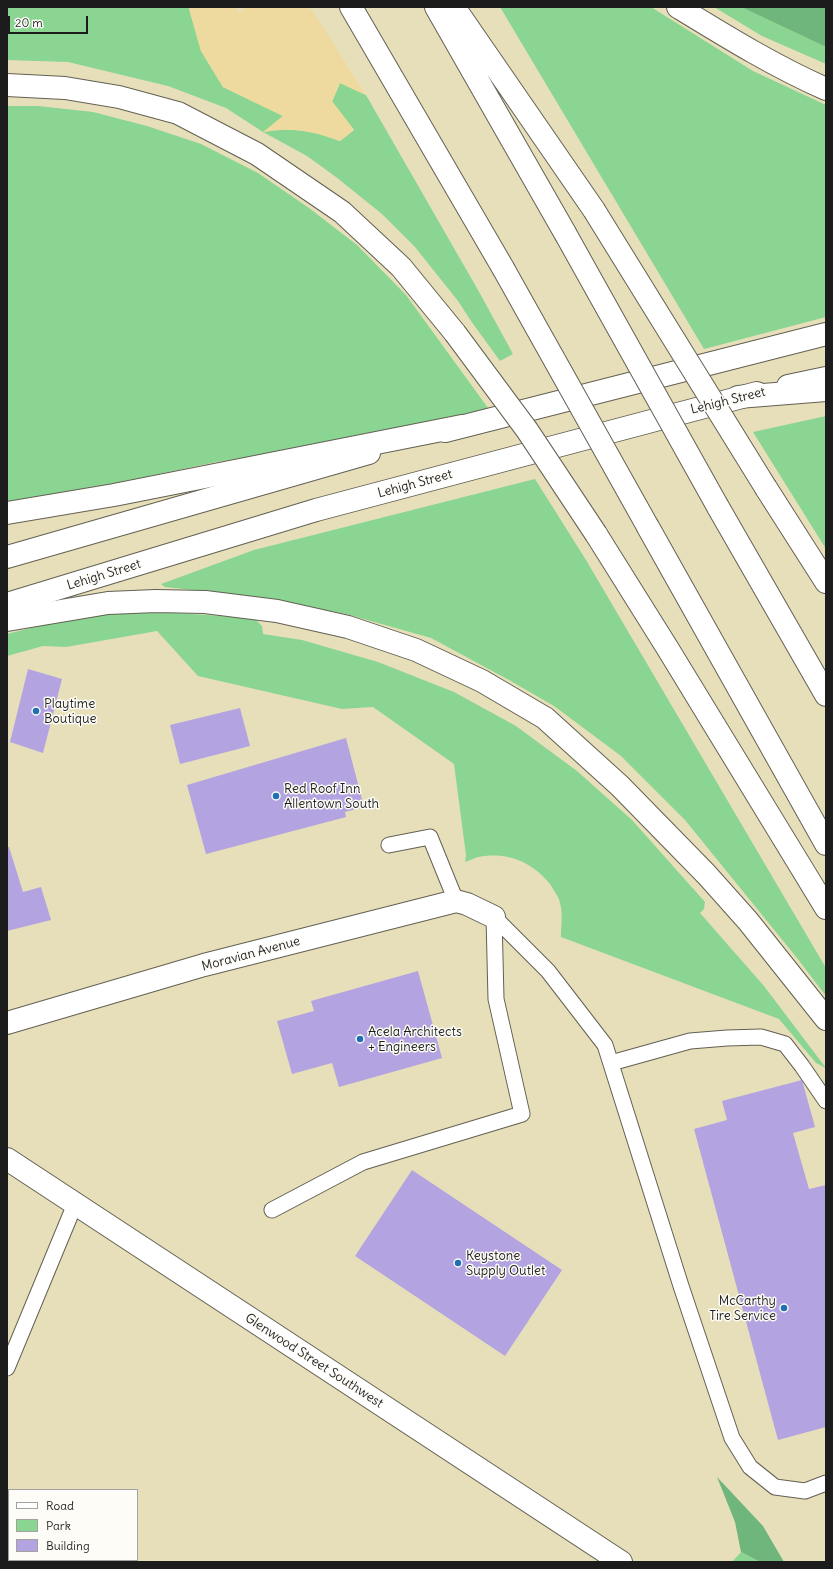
<!DOCTYPE html>
<html>
<head>
<meta charset="utf-8">
<style>
	body { margin:0 }
	#map { position:relative; width:833px; height:1569px; overflow:hidden; background:#e7dfba; font-family:Delius,sans-serif }
	canvas { display:block }
	.frame { position:absolute; inset:0; border:8px solid #1c1c1c; pointer-events:none }
	.legend { position:absolute; left:8px; top:1489px; width:130px; height:72px; box-sizing:border-box; background:#fdfcf7; border:1px solid #a3a29f; margin:0; padding:5px 7px; list-style:none; font-size:12px; color:#1c1c1c }
	.legend li { display:flex; align-items:center; gap:8px; height:20px }
	.legend b { width:20px; border:1px solid #a3a29f }
	.scale { position:absolute; left:8px; top:16px; width:80px; height:18px; box-sizing:border-box; border:2px solid #1c1c1c; border-top:0; padding-left:5px; font-size:12px; line-height:14px; white-space:nowrap; color:#1c1c1c; -webkit-text-stroke:3px #fdfcf7; paint-order:stroke }
</style>
</head>
<body>
<div id="map">
<canvas width="833" height="1569"></canvas>
<div class="frame"></div>
<ul class="legend">
<li><b style="height:5px;background:#fff"></b>Road</li>
<li><b style="height:11px;background:#8ad592"></b>Park</li>
<li><b style="height:11px;background:#b3a3e1"></b>Building</li>
</ul>
<div class="scale">20 m</div>
</div>
<script>
const c = document.querySelector('canvas').getContext('2d');
c.lineJoin = 'round';
function fillPath(path, color) {
  c.fillStyle = color;
  c.fill(path, 'evenodd');
}
function trace(path, color, width, dash) {
  c.strokeStyle = color;
  c.lineWidth = width;
  c.lineCap = dash ? 'butt' : 'round';
  c.setLineDash(dash || []);
  c.stroke(path);
}
function write(font, color, halo, rows, align = 'center') {
  c.font = font + ' Delius,sans-serif';
  c.lineWidth = 3;
  c.setLineDash([]);
  c.textBaseline = 'middle';
  c.strokeStyle = halo;
  c.fillStyle = color;
  for (const [text, x, y, turn = 0] of rows) {
    c.save();
    c.translate(x, y);
    c.rotate((+turn || 0) * Math.PI / 180);
    c.textAlign = isNaN(turn) ? turn : align;
    if (halo) c.strokeText(text, 0, 0);
    c.fillText(text, 0, 0);
    c.restore();
  }
}
const green = new Path2D(`
	M7 7H191L189 9 201 51 223 87 283 116 264 132C293 127 313 131 340 141L354 130 332 102 340 83 366 95 478 290 513 354 500 361 471 321 458 301 415 247 382 214 336 177 307 156 263 132 226 108 168 86 68 62 7 60Z
	M500 7H651L753 71 826 105V317L704 349Z
	M714 7H741L826 47V64L762 36Z
	M7 106H38L93 112 147 126 201 144 258 173 309 208 357 245 406 295 488 408 452 419 303 448 216 462 121 482 7 503Z
	M826 416V549L753 432Z
	M535 479 586 560 826 968V996L797 958 685 820 621 756 554 706 509 680 431 638 346 614 258 597 165 587 161 584 254 550Z
	M144 611 208 615 255 619 262 626 263 634 302 640 378 662 454 692 516 726 577 771 632 820 705 902 704 909 700 913 764 986 826 1068 816 1063 779 1019 561 937C561 926 563 913 560 903 559 897 553 889 550 884 534 864 511 853 485 856 478 856 471 860 465 862L466 855 454 764 373 707 342 709 198 676 157 631 66 647 43 646 7 656V634L39 626 90 616Z
	M741 1552 760 1562H732Z`);
const forest = new Path2D(`
	M741 7H826V47Z
	M717 1477 763 1526 784 1562H760L741 1552 735 1522Z`);
const sand = new Path2D(`
	M191 7H236L239 13 245 7H304L312 10 366 95 340 83 332 101 354 130 340 141C312 131 292 127 263 132L283 116 223 87 201 51 189 8Z`);
const building = new Path2D(`
	M28 669 62 679 43 753 10 742Z
	M240 708 250 746 180 764 170 725Z
	M346 738 364 807 345 812 346 817 206 854 187 785Z
	M7 847H9L23 892 41 887 51 920 7 931Z
	M418 971 442 1058 339 1087 332 1063 292 1074 277 1021 314 1011 311 1001Z
	M802 1080 815 1127 793 1133 809 1189 826 1185V1427L778 1440 694 1129 727 1120 722 1101Z
	M412 1170 562 1270 505 1356 355 1256Z`);
const service = new Path2D(`
	M389 845 430 837 456 901
	M494 917 548 971 605 1045 681 1286 732 1438 750 1467 775 1487 805 1491 826 1483
	M611 1063 690 1041 727 1038 761 1037 785 1044 802 1066 826 1101
	M272 1210 363 1162 522 1114 496 999 494 917
	M7 1368 75 1204`);
const minor = new Path2D(`
	M7 1023 204 965 456 901 467 904 494 917
	M7 1159 621 1562`);
const trunk = new Path2D(`
	M788 386 826 378
	M445 431 826 334
	M7 557 369 453
	M7 604 316 510 757 393`);
const motorway = new Path2D(`
	M351 7 503 268
	M436 7 565 233
	M454 7 594 210
	M678 7C727 37 774 66 826 89
	M7 85 65 88 119 97 178 113 257 154 342 212 401 267 455 333
	M738 397 826 390
	M766 488 826 582
	M718 507 826 695
	M7 513 114 495 462 426
	M648 527 826 844
	M596 534 668 649 826 908
	M7 620 108 603 156 601 205 602 277 611 348 627 416 650 482 681 545 718 620 786 707 875 748 921 826 1019`);
const motorwayBridge = new Path2D(`
	M594 210 766 488
	M565 233 718 507
	M503 268 648 527
	M455 333 527 430 596 534`);
const markers = [
	[36,711,4,"#1f6fb2"],
	[276,796,4,"#1f6fb2"],
	[360,1039,4,"#1f6fb2"],
	[458,1263,4,"#1f6fb2"],
	[784,1308,4,"#1f6fb2"]
];
const streetNames = [
	["Lehigh Street",728,401,-14],
	["Lehigh Street",415,484,-15],
	["Lehigh Street",104,575,-17],
	["Moravian Avenue",251,954,-15],
	["Glenwood Street Southwest",314,1361,33]
];
const poiNames = [
	["Playtime",44,704],
	["Boutique",44,719],
	["Red Roof Inn",284,789],
	["Allentown South",284,804],
	["Acela Architects",368,1032],
	["+ Engineers",368,1047],
	["Keystone",466,1256],
	["Supply Outlet",466,1271],
	["McCarthy",776,1301,"right"],
	["Tire Service",776,1316,"right"]
];
fillPath(green, '#8ad592');
fillPath(forest, '#6fb67c');
fillPath(sand, '#eeda9e');
fillPath(building, '#b3a3e1');
trace(service, '#636053', 17);
trace(minor, '#636053', 24);
trace(trunk, '#636053', 24);
trace(motorway, '#636053', 24);
trace(service, '#fff', 15);
trace(minor, '#fff', 22);
trace(trunk, '#fff', 22);
trace(motorway, '#fff', 22);
trace(motorwayBridge, '#636053', 24, []);
trace(motorwayBridge, '#fff', 22);
for (const [x, y, r, color] of markers) {
  const dot = new Path2D();
  dot.arc(x, y, r, 0, 2 * Math.PI);
  c.fillStyle = color;
  c.fill(dot);
  trace(dot, '#fdfcf7', 1.5);
}
write('13px', '#1c1c1c', '#fdfcf7', streetNames);
write('13px', '#1c1c1c', '#fdfcf7', poiNames, 'left');
</script>
</body>
</html>
